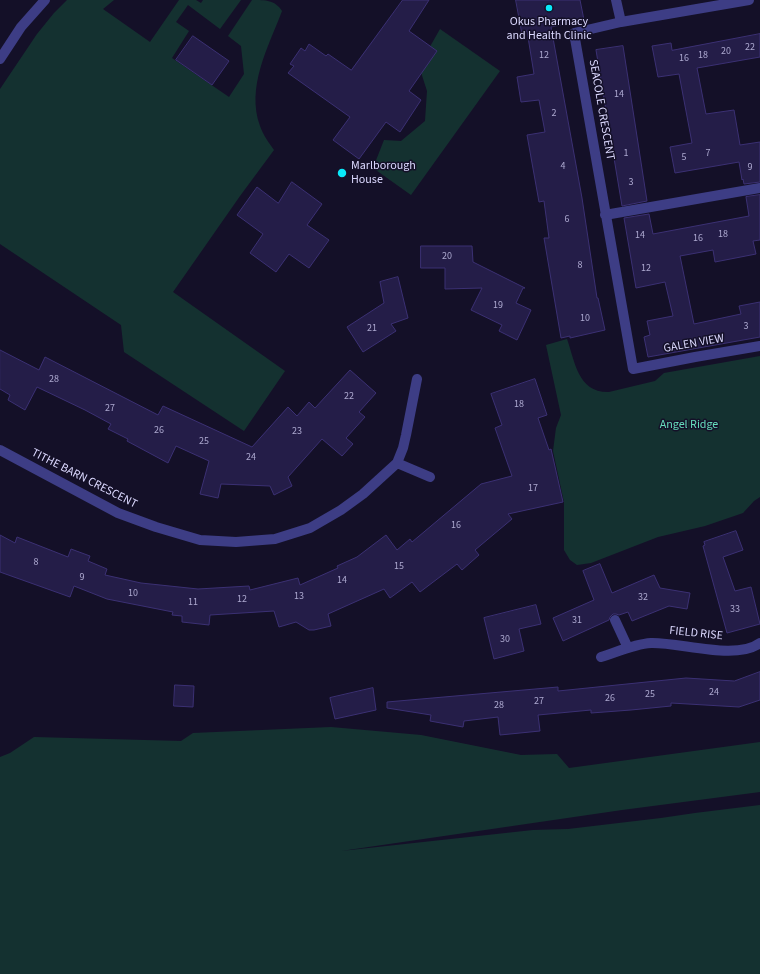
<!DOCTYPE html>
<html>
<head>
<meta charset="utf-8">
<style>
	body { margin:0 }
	canvas { display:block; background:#141028 }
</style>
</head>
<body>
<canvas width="760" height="974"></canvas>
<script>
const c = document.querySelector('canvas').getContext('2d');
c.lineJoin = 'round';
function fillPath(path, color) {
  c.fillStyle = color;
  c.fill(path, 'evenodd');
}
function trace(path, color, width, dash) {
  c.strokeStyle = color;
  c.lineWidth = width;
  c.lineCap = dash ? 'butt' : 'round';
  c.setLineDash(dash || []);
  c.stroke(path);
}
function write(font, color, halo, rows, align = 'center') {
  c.font = font + ' "Source Sans 3",sans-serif';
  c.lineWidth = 3;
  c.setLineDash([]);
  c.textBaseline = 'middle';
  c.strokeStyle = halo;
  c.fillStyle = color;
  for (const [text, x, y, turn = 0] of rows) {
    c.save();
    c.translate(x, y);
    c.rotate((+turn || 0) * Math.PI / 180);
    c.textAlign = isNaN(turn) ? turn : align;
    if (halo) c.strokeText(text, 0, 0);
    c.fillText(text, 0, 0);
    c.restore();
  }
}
const green = new Path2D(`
	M67 0H114L103 9 150 42 179 0H196L201 3 203 0H241L220 29 188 5 176 22 189 31 172 58 229 97 244 74 241 46 228 36 252 0C266 0 275 0 282 11 268 48 246 87 260 126 263 135 269 143 274 150L240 196 173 292 285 371 244 431 124 352 121 325 0 244V89L37 34 54 13Z
	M440 29 500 71 411 195 373 168 384 140 401 141 425 121 427 91 419 66Z
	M567 339C575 362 578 393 609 392L655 381 664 373 760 356V497L754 501 743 513 705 526 658 537 591 563 577 565 570 560 564 550V502L553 451 556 428 561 415 546 345Z
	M331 727 421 735 521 755 557 754 569 768 760 742V792L622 810 341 851 533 830 568 829 661 818 695 813 760 805V974H0V757L10 753 34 737 181 741 193 733Z`);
const building = new Path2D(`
	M403 0H429L409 31 437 51 409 91 421 100 400 132 386 122 359 159 333 140 350 117 288 73 294 66 290 64 301 48 305 51 309 44 326 56 328 54 351 70Z
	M516 0H580L584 20 551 27 582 198 597 298H598L605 330 570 338V336L561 338 544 238H549L544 201 539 202 527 135 545 132 539 100 521 102 517 77 534 74 527 31 522 32Z
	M760 34V57L697 68 706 114 734 110 740 145 760 142V182L744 184 743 179 742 180 739 162 675 173 670 147 692 143 679 74 658 77 652 46 671 43 672 50Z
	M193 36 229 61 212 85 176 60Z
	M623 46 647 201 622 206 596 50Z
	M292 182 322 204 307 225 329 240 309 268 289 254 276 272 250 253 263 234 237 215 257 187 278 203Z
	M760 195V240L753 241 756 254 715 262 713 250 680 256 694 324 741 314 739 306 760 302V337L648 357 644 337 650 335 647 321 673 316 665 282 636 288 624 218 649 214 653 234 749 216 746 197Z
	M421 246H472L473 262 525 288H523L516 303 531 310 517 340 499 331 502 325 471 310 482 288 445 289V268H421Z
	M398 277 408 318 391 324 396 331 363 352 347 327 384 303 380 282Z
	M0 350 39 370 45 357 158 415 163 406 252 447 288 407 297 416 309 402 315 408 350 370 376 393 359 412 365 417 346 438 353 444 342 456 322 439 288 477 292 486 274 495 270 486 221 484 218 498 200 494 209 461 176 446 168 463 127 441 128 439 108 429 111 424 85 410 37 387 25 410 8 400 10 395 0 389Z
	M535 379 547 415 538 418 549 450 551 449 563 502 508 514 512 519 475 550 479 555 462 570 457 564 420 592 412 582 390 598 384 589 328 614 331 626 314 630H309L296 622 279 627 274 611 210 615 209 625 182 622V616L172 615 173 612 107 599 74 586 70 597 0 572V535L15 543 17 537 68 557 71 549 90 556 88 561 107 569 105 575 141 583 198 589 249 586 250 590 298 578 300 585 338 568 337 566 357 557 386 535 397 550 410 539 412 542 481 484 512 476 495 428 502 425 491 394Z
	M736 531 743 550 723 557 735 591 751 587 760 624 727 633 703 546 705 545 704 542Z
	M600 564 612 593 654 575 660 588 690 593 687 609 669 606 632 621 628 612 619 615 616 614H613L610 617 609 620 563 641 553 618 594 600 583 571Z
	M536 605 541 624 519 629 524 651 494 659 484 618Z
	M760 672V700L739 707 671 703V706L631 710 591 713V710L538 715 540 731 500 735 498 717 464 721 463 727 430 721 431 715 387 708V702L558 687V691L686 678 734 681Z
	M175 685 194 686 193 707 174 706Z
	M373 688 376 710 335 719 330 698Z`);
const minor = new Path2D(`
	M616 0 621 22 749 0
	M621 22 574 33 633 369 695 357 760 346
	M0 59 21 27 45 0
	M605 215 760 188
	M0 450 118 513 156 527 200 540 236 542 275 539 310 528 341 510 363 494 397 463 403 448 406 435 417 379
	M397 463 430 477
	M615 620 628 648
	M601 657C617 652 634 644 651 643 680 642 736 661 760 643`);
const markers = [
	[549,8,4,"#09e8f9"],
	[342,173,5,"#09e8f9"]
];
const numberNames = [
	["22",750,48],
	["20",726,52],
	["12",544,56],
	["18",703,56],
	["16",684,59],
	["14",619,95],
	["2",554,114],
	["1",626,154],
	["7",708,154],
	["5",684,158],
	["4",563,167],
	["9",750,168],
	["3",631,183],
	["6",567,220],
	["18",723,235],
	["14",640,236],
	["16",698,239],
	["20",447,257],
	["8",580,266],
	["12",646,269],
	["19",498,306],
	["10",585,319],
	["3",746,327],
	["21",372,329],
	["28",54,380],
	["22",349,397],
	["18",519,405],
	["27",110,409],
	["26",159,431],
	["23",297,432],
	["25",204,442],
	["24",251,458],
	["17",533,489],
	["16",456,526],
	["8",36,563],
	["15",399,567],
	["9",82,578],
	["14",342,581],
	["10",133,594],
	["13",299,597],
	["32",643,598],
	["12",242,600],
	["11",193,603],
	["33",735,610],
	["31",577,621],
	["30",505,640],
	["24",714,693],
	["25",650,695],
	["26",610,699],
	["27",539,702],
	["28",499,706]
];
const poiNames = [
	["Okus Pharmacy",549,22],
	["and Health Clinic",549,36],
	["Marlborough",351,166,"left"],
	["House",351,180,"left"]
];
const streetNames = [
	["SEACOLE CRESCENT",601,110,80],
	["GALEN VIEW",694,344,-10],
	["TITHE BARN CRESCENT",84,479,27],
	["FIELD RISE",696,634,6]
];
const parkNames = [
	["Angel Ridge",689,425]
];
fillPath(green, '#143130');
fillPath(building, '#241d48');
trace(building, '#3b3073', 1);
trace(minor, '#3d3d85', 10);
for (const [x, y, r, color] of markers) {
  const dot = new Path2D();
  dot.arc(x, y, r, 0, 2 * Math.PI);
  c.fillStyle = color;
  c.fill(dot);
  trace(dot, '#141028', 1.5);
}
write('10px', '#ada9d0', null, numberNames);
write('12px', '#dbd8fe', '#141028', poiNames);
write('12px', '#dbd8fe', '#141028', streetNames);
write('12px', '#65ddbc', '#141028', parkNames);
</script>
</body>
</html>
